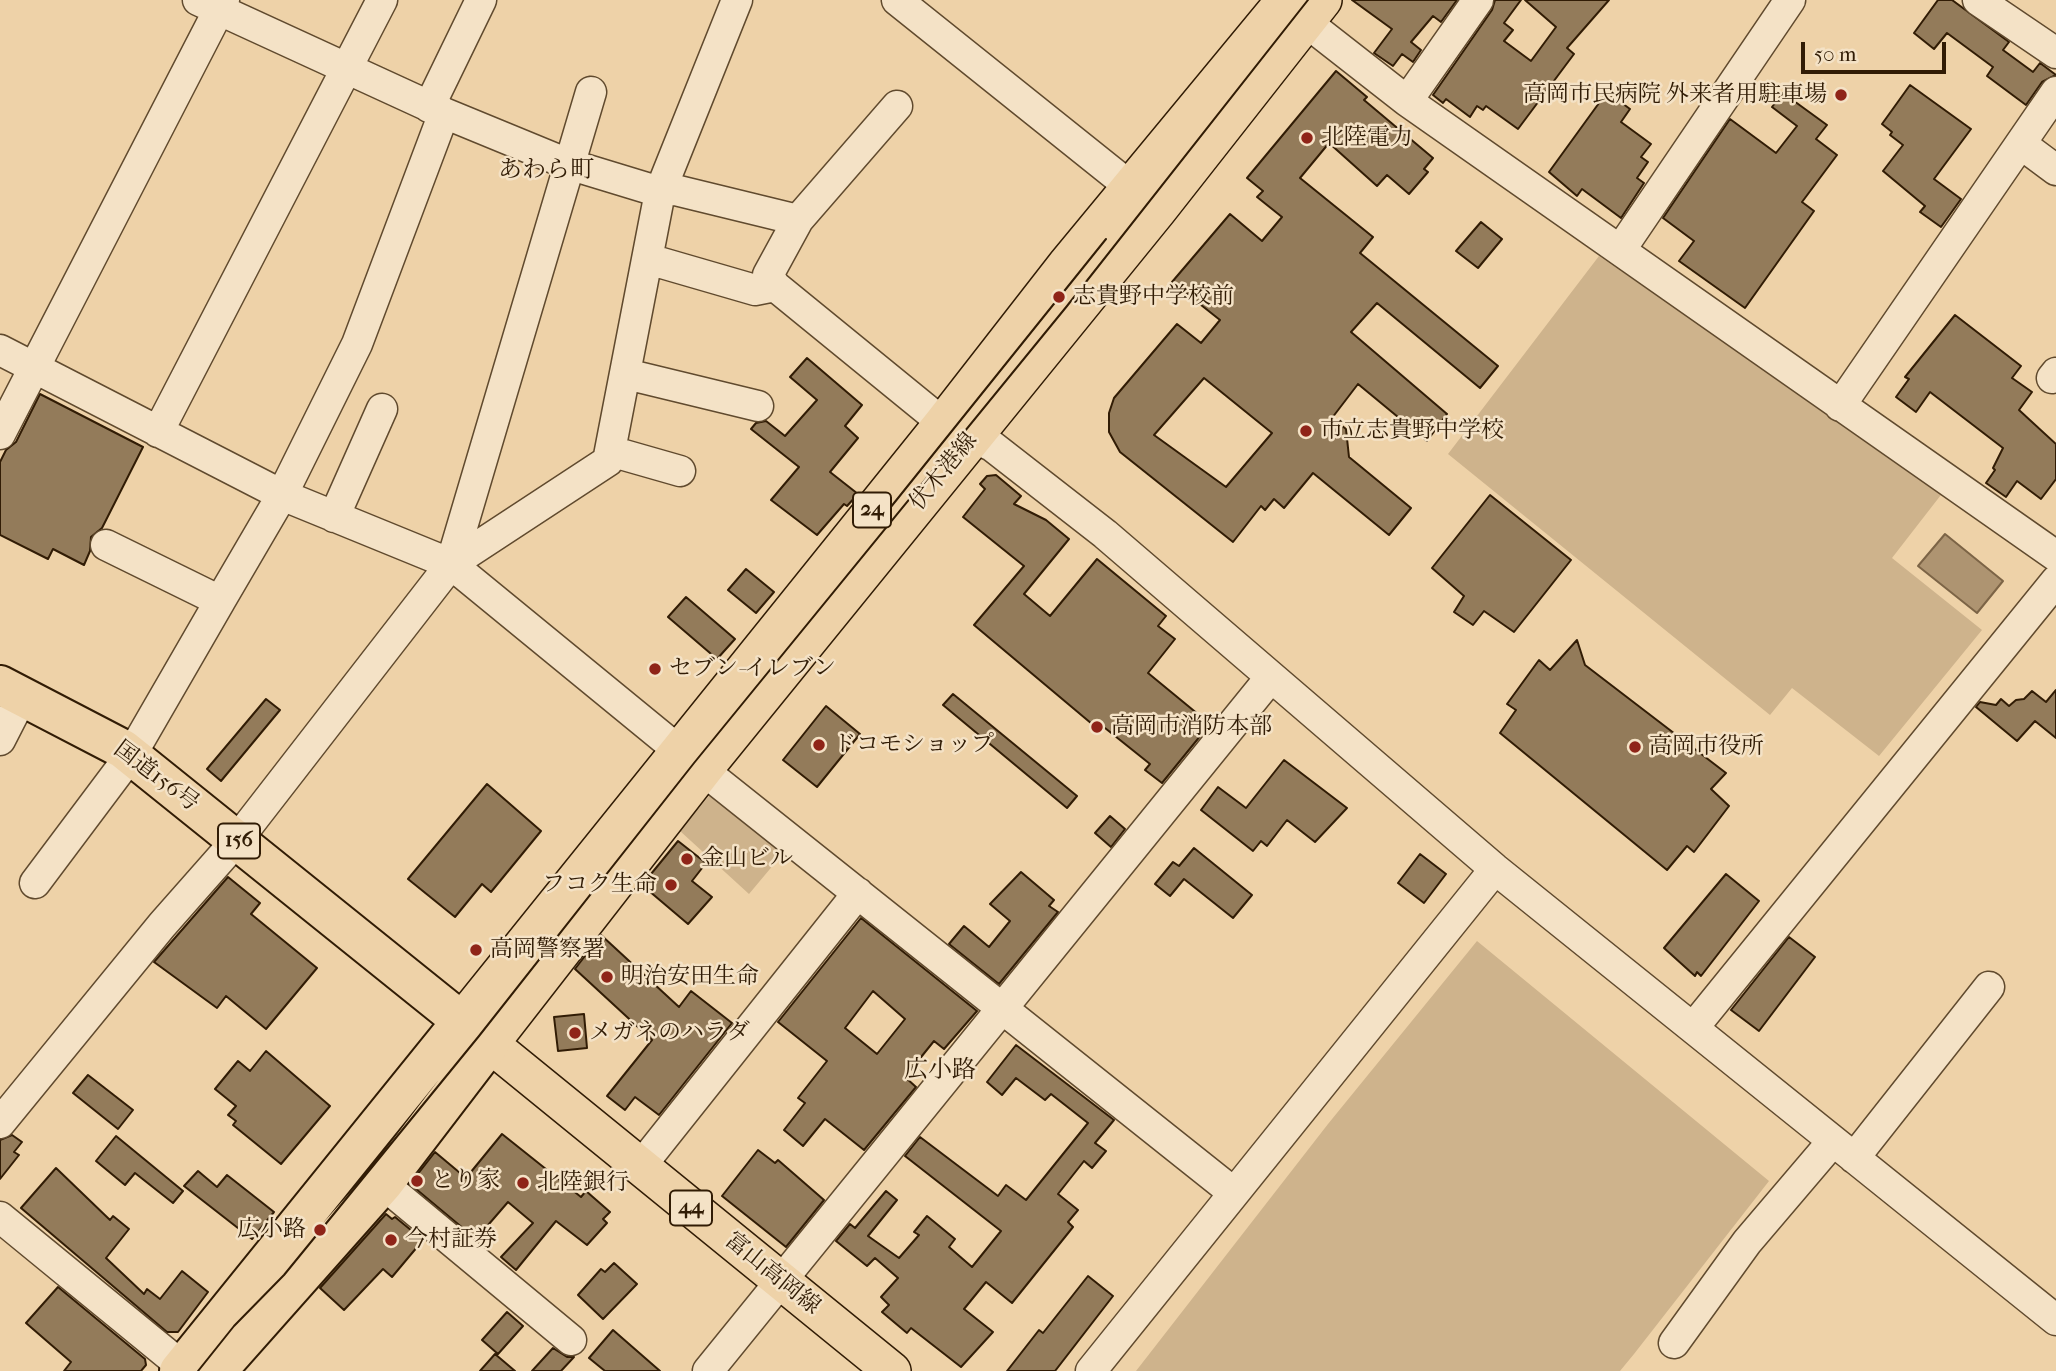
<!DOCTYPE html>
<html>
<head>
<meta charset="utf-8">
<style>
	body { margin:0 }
	#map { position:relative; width:2056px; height:1371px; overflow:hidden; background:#eed2a8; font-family:"IM FELL French Canon",serif }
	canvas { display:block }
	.scale { position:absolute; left:1801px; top:42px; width:145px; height:32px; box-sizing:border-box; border:4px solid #311c05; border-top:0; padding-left:9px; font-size:21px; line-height:24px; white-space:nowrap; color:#311c05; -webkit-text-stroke:5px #f4e2c6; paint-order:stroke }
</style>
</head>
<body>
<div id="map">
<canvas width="2056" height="1371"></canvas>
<div class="scale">50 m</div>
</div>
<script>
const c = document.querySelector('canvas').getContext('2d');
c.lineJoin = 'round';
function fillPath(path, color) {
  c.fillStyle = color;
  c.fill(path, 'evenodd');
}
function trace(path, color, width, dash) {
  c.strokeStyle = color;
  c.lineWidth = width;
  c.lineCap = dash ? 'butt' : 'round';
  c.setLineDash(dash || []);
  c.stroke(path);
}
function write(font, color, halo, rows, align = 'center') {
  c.font = font + ' "IM FELL French Canon","Noto Serif JP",serif';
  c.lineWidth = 5;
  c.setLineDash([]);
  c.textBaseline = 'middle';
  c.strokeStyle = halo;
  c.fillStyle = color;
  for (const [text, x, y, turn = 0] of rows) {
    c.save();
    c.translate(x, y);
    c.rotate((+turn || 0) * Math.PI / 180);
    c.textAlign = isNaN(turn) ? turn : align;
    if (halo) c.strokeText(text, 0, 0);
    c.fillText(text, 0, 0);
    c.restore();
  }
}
const green = new Path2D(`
	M1599 256 1944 491 1892 558 1982 630 1879 756 1792 688 1770 715 1448 454Z
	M718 785 790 845 749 894 680 831Z
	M1477 941 1769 1181 1634 1354 1620 1371H1136L1328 1124Z`);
const water = new Path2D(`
	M1945 534 2003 581 1977 613 1918 566Z`);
const building = new Path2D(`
	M1352 0H1457L1441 22 1433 16 1411 42 1421 50 1413 62 1402 54 1393 66 1374 53 1392 29Z
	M1495 0H1521L1504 23 1513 30 1504 41 1531 61 1556 27 1525 0H1609L1567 48 1574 54 1518 129 1486 106 1483 110 1477 106 1470 117 1446 99 1443 103 1433 95 1492 10Z
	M1938 0H1952L2009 42 2003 50 2033 72 2040 63 2056 75 2042 82 2026 105 1987 76 1993 67 1947 33 1934 49 1914 33Z
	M1336 71 1367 97 1364 100 1433 158 1424 169 1428 172 1409 194 1387 175 1377 186 1329 143 1300 178 1373 237 1360 253 1498 366 1480 388 1377 303 1351 332 1447 414 1427 441 1358 384 1332 418 1346 429 1349 457 1411 508 1389 535 1313 473 1284 508 1274 499 1265 510 1261 506 1233 542 1120 452 1109 432V413L1114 398 1177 324 1201 343 1220 320 1172 282 1230 214 1262 241 1282 217 1257 197 1263 191 1247 178ZM1204 378 1272 433 1226 487 1154 435Z
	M1910 85 1971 129 1934 179 1961 199 1941 227 1920 212 1925 206 1883 171 1903 145 1890 135 1892 132 1882 124Z
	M1607 92 1630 109 1621 122 1651 144 1641 157 1648 162 1637 178 1644 183 1621 218 1582 189 1577 196 1549 172Z
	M1783 93 1827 125 1816 139 1837 155 1802 202 1814 211 1745 308 1679 261 1694 241 1663 218 1730 119 1776 153 1797 126 1772 107Z
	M1481 222 1502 239 1478 268 1456 251Z
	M1955 315 2021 366 2012 378 2032 392 2019 410 2056 444V479L2041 499 2017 481 2006 497 1986 483 1995 470 1993 468 2003 448 1930 392 1916 412 1896 397 1909 379 1905 377Z
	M807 358 862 405 845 426 858 438 830 472 858 494 847 506 844 504 817 535 771 500 799 467 751 429 756 423 766 421 785 436 817 400 790 377Z
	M40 394 143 447 102 528 91 537 90 551 84 565 53 549 48 559 0 535V462L6 450 16 442Z
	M996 475 1021 496 1014 504 1046 520 1069 539 1024 594 1050 616 1097 559 1166 616 1158 626 1175 639 1148 673 1210 724 1162 783 1145 770 1150 764 1095 720 1092 724 974 625 1024 566 963 517 985 489 980 484 987 476Z
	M1490 495 1571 560 1514 632 1484 611 1473 625 1454 612 1464 596 1432 568Z
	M746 569 774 592 756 613 728 590Z
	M686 597 735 639 717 659 668 617Z
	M1577 640 1585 665 1726 773 1711 789 1729 806 1694 852 1687 846 1667 870 1500 733 1516 710 1507 704 1539 660 1550 670Z
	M2056 690V738L2035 721 2017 741 1976 707 1980 702 1996 705 2001 699 2009 706 2016 700 2024 699 2032 691 2046 702Z
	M953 694 1077 796 1067 808 943 705Z
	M266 699 280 710 221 781 207 769Z
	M826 706 860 734 817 787 783 760Z
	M1284 760 1347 808 1315 842 1287 820 1267 846 1261 841 1253 851 1201 810 1218 787 1246 808Z
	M487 784 541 831 491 892 482 884 455 917 408 879Z
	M1110 816 1125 829 1111 847 1095 833Z
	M678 841 706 863 692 881 712 897 688 924 642 885Z
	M1194 848 1252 895 1233 918 1184 879 1170 896 1155 884 1173 862 1179 866Z
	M1420 854 1446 874 1424 903 1398 883Z
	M1021 872 1054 900 1049 906 1058 912 999 984 949 944 964 926 989 947 1010 921 990 904Z
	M1726 874 1759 901 1701 976 1697 972 1695 976 1664 948Z
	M228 877 260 903 251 914 317 968 266 1029 226 996 217 1008 154 962Z
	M861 918 977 1011 944 1049 934 1041 905 1077 916 1087 864 1150 825 1119 803 1146 784 1130 805 1103 798 1098 827 1061 778 1022ZM873 991 905 1019 877 1054 845 1028Z
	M601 935 679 1007 691 991 732 1023 659 1115 635 1097 625 1110 607 1096 652 1040 575 969Z
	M1789 937 1815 957 1759 1031 1731 1010Z
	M584 1014 587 1048 558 1051 554 1017Z
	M1016 1045 1114 1120 1095 1143 1106 1151 1092 1168 1084 1161 1058 1194 1078 1210 1068 1222 1073 1227 1012 1303 986 1282 964 1309 993 1332 961 1367 911 1328 907 1333 882 1312 889 1305 881 1297 898 1278 875 1258 867 1266 836 1241 850 1224 855 1228 886 1191 897 1200 868 1236 899 1258 919 1235 914 1232 927 1216 955 1239 949 1247 972 1267 1001 1231 905 1156 920 1137 998 1196 1006 1185 1026 1200 1088 1123 1051 1094 1045 1100 1016 1078 1002 1095 987 1082Z
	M266 1051 330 1106 281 1164 233 1125 236 1121 228 1115 236 1106 215 1089 238 1061 250 1071Z
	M88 1075 133 1110 118 1129 73 1093Z
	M502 1134 581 1197 586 1191 610 1212 603 1219 607 1223 587 1245 556 1221 516 1270 501 1257 533 1223 508 1202 476 1239 410 1184 435 1152 466 1178Z
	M12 1135 22 1142 14 1152 19 1155 0 1179V1140Z
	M116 1136 183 1191 173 1203 135 1173 125 1185 96 1161Z
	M758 1150 775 1163 778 1160 824 1200 786 1247 722 1196Z
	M56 1168 110 1220 113 1216 129 1229 106 1258 144 1294 147 1289 160 1299 182 1271 208 1292 178 1332H167L21 1208Z
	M198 1171 217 1187 227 1175 274 1212 252 1239 184 1186Z
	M386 1214 392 1219 395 1217 423 1240 392 1277 383 1269 344 1310 320 1288Z
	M614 1263 637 1284 603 1319 578 1295 601 1269 605 1272Z
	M1088 1276 1113 1296 1055 1371H1007L1039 1330 1043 1333Z
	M58 1287 145 1359 146 1365 141 1371H64L71 1362 26 1323Z
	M507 1312 523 1326 498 1354 482 1340Z
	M613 1330 660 1371H605L589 1358Z
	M553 1348 567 1357H574L561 1371H532Z
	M495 1354 515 1371H480Z`);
const minor = new Path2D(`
	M198 0 444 113 568 164 660 192 675 190 798 220
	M897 0 1148 201
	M1978 0 2056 53
	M1306 22 1407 101 2056 556
	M1407 101 1478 0
	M897 106 798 220 768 275 775 286 943 423 992 446 1105 534 1495 869 2056 1320
	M429 107 481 0
	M2021 144 2056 170
	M1621 249 1790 0
	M648 259 755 290 775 286
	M0 350 282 495 451 564 689 759 1234 1193
	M626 374 758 406
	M2052 378 2056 373
	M1840 406 2056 92
	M158 432 382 0
	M0 434 224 0
	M610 451 680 471
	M334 517 382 409
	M451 564 591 92
	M220 601 282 495 357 344 444 113
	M0 740 22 697
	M35 883 131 755 220 601 106 545
	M1693 1028 2056 581
	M0 1123 162 925 237 840 451 564 608 461 660 192 737 0
	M1854 1158 1989 987
	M640 1167 858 893
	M383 1184 571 1340
	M0 1217 188 1371
	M1674 1343 1747 1242 1833 1141
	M708 1371 1271 677
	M1091 1371 1495 869`);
const major = new Path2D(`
	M461 1022 943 423 1066 265 1285 0
	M892 1371 490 1044 704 769 1158 210 1323 0`);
const highway = new Path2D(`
	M0 685 123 749 490 1044 383 1184 217 1371
	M179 1371 461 1022`);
const tram = new Path2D(`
	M882 518 1106 239
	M198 1371 234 1326 284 1275 479 1036 694 763 1067 306 1308 0`);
const markers = [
	[1841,95,7,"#8f2418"],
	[1307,138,7,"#8f2418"],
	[1059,297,7,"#8f2418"],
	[1306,431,7,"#8f2418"],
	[655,669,7,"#8f2418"],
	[1097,727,7,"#8f2418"],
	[819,745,7,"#8f2418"],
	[1635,747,7,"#8f2418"],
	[687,859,7,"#8f2418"],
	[671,885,7,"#8f2418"],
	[476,950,7,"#8f2418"],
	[607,977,7,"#8f2418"],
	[575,1033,7,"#8f2418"],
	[417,1181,7,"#8f2418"],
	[523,1183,7,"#8f2418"],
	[320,1230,7,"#8f2418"],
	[391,1240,7,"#8f2418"]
];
const shields = [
	[872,510,38],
	[239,841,42],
	[691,1208,42]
];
const shieldNames = [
	["24",872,510],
	["156",239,841],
	["44",691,1208]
];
const poiNames = [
	["高岡市民病院 外来者用駐車場",1827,95,"right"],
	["北陸電力",1321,138],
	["志貴野中学校前",1073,297],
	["市立志貴野中学校",1320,431],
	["セブン-イレブン",669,669],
	["高岡市消防本部",1111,727],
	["ドコモショップ",833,745],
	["高岡市役所",1649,747],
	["金山ビル",701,859],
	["フコク生命",657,885,"right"],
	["高岡警察署",490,950],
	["明治安田生命",621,977],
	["メガネのハラダ",589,1033],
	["とり家",431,1181],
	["北陸銀行",537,1183],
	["広小路",306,1230,"right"],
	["今村証券",405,1240]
];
const streetNames = [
	["伏木港線",944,472,-51],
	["国道156号",156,777,37],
	["富山高岡線",772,1274,39]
];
const neighbourhoodNames = [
	["あわら町",546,171],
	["広小路",940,1071]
];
fillPath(green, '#ceb38c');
fillPath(water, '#ae9471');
trace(water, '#7c6446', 2);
fillPath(building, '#937b5a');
trace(building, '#311c05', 2);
trace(minor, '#604a2e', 33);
trace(major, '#311c05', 40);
trace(highway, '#311c05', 42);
trace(minor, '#f4e2c6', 30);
trace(major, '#eed2a8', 37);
trace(highway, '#eed2a8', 38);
trace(tram, '#311c05', 2);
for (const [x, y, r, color] of markers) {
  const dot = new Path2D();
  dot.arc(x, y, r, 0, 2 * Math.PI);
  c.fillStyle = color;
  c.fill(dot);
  trace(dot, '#f4e2c6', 2.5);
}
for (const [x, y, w] of shields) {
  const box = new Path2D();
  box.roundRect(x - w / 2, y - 17.5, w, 35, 5);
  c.fillStyle = '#f4e2c6';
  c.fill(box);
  trace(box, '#311c05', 2);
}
write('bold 21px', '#311c05', null, shieldNames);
write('23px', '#311c05', '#f4e2c6', poiNames, 'left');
write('23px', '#311c05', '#f4e2c6', streetNames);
write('24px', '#311c05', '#f4e2c6', neighbourhoodNames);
</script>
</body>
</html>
